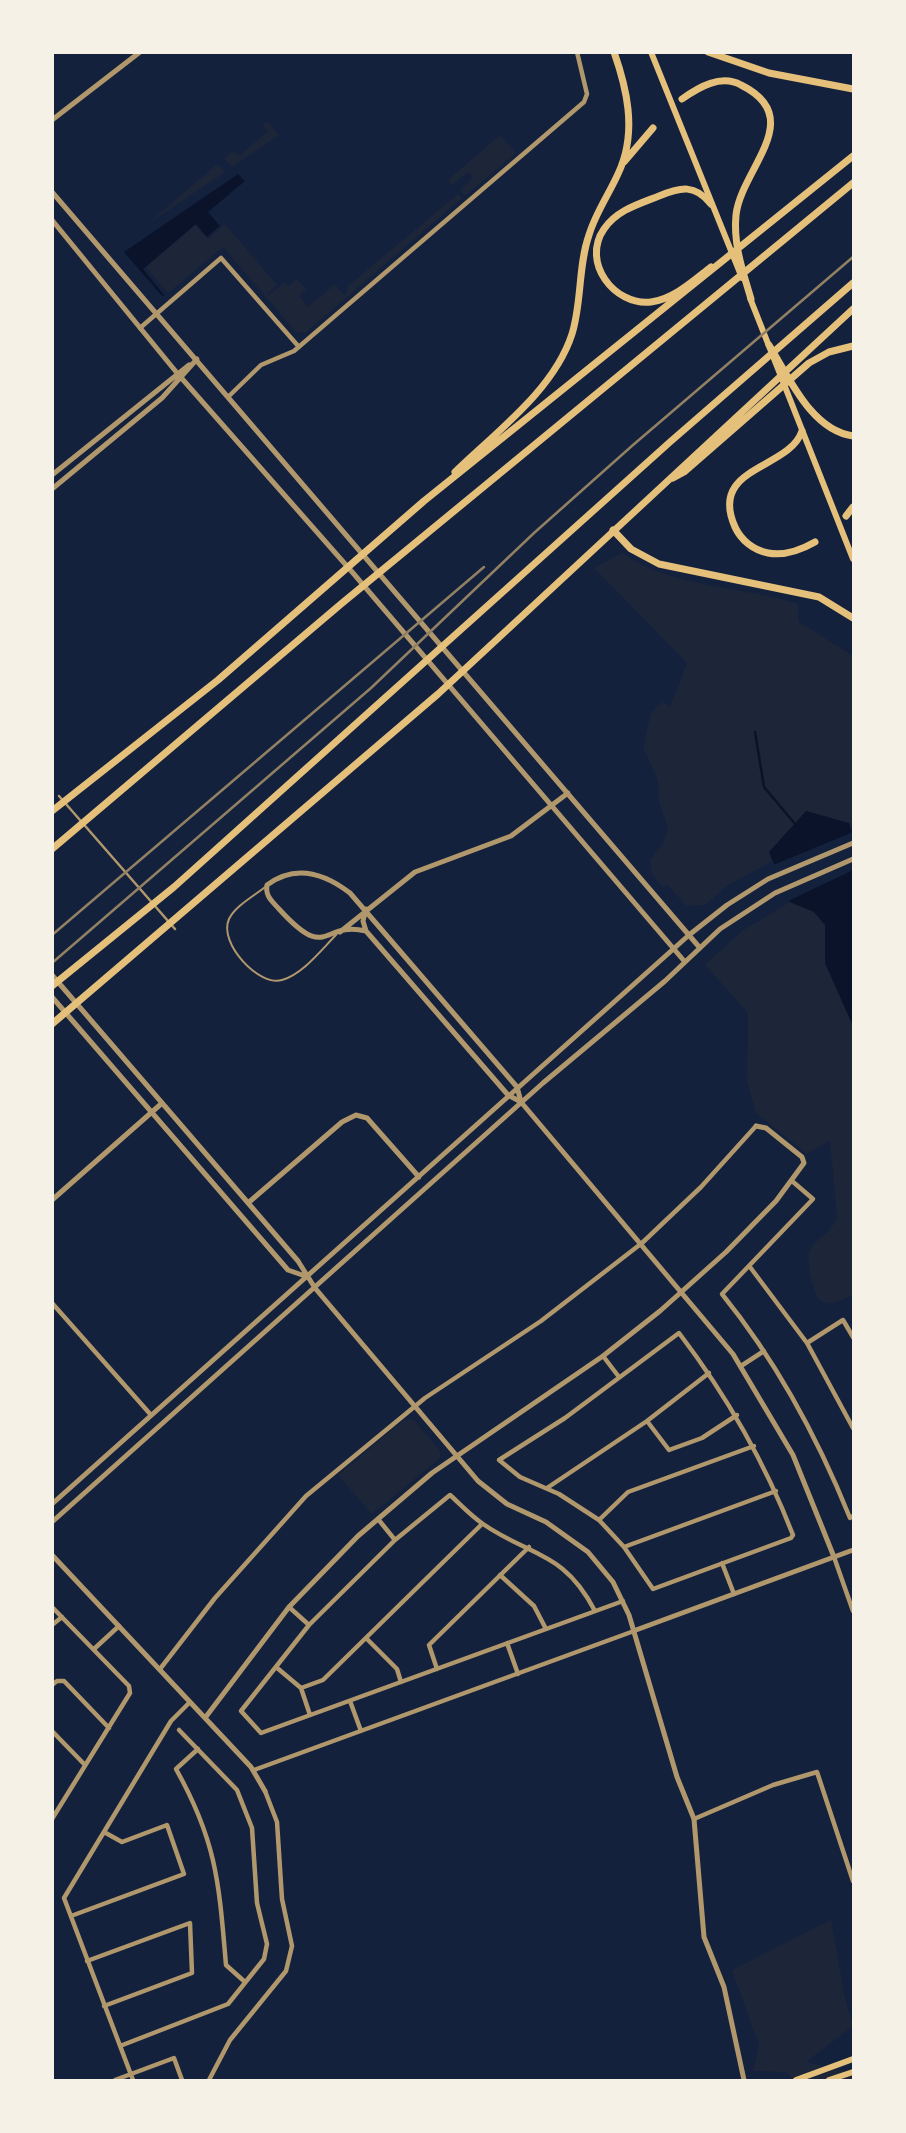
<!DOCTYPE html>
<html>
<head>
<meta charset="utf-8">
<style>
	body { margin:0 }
	#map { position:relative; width:906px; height:2133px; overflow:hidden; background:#14213d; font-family:"Asap Condensed",sans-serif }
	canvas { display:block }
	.frame { position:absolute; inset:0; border:54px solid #f6f1e7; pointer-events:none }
</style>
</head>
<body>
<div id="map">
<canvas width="906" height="2133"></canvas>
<div class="frame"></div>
</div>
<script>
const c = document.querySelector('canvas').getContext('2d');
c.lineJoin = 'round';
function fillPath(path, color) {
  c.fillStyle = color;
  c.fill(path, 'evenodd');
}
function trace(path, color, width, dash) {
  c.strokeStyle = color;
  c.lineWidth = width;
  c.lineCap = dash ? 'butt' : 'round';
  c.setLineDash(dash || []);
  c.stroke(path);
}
const green = new Path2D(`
	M267 121 279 135 232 167 224 158 233 151 239 156 268 131 263 125Z
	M500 135 516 153 465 196 460 190 473 178 468 172 452 185 448 180Z
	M217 164 225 172 151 222V221Z
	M458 194 462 198 305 333 296 332 223 247 168 293 146 267 195 225 208 239 225 224 277 285 267 294 268 296 285 282 288 286 297 279 306 289 299 296 308 307 335 284 345 296 348 286Z
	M622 553C672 588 741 586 798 604V621L853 656V830L849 823 769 852 772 861 727 886 705 905 686 906 668 885 662 887 652 874 650 860 663 844 668 828 659 802 658 780 643 748 651 712 663 702 670 707 687 663 594 568Z
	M790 902 814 912 825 925V963L853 1026V1296C840 1299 829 1310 817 1297 812 1281 801 1255 816 1242 826 1233 833 1229 837 1216L830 1140 807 1154 756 1113 747 1081 748 1013 705 965 742 931Z
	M405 1419 414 1420 440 1451V1458L372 1514 338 1475Z
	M831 1920 845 1998 853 2026 806 2062 853 2073V2080H793L787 2072 753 2071 759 2045 732 1970Z`);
const water = new Path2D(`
	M238 174 245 181 208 212 220 226 207 237 196 224 143 269 165 296 161 295 124 252Z
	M806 811 849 823 853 837V1026L825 963V925L814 912 790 902 769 852Z`);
const pier = new Path2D(`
	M853 832V870L786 902 771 866Z`);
const stream = new Path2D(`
	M755 732 764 787 796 825`);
const service = new Path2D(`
	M265 887C254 896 235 906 229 919 218 943 259 987 282 980 303 974 321 950 336 935`);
const pedestrian = new Path2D(`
	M59 796 175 929`);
const minor = new Path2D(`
	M140 328 221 258 299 347
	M228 397 261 365 294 351 584 102 587 94 577 52
	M792 1181 813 1199 722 1294C777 1362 817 1436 850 1518L853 1516
	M750 1267 807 1343 853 1428
	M52 1303 151 1415
	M679 1333C727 1396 764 1460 793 1535L791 1538 653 1589 624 1547 599 1520 559 1494 520 1477 499 1460 565 1418Z
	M807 1343 843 1320 853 1337
	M603 1356 619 1377
	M741 1366 764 1351
	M647 1421 669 1450 702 1438 737 1415
	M547 1488 647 1421 709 1373
	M378 1519 395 1540
	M599 1520 628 1492 754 1446
	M624 1547 776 1491
	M834 1557 853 1611
	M722 1563 734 1594
	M500 1575 534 1606 546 1629
	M52 1607 129 1686 130 1693 52 1819
	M289 1607 309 1625
	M595 1611C564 1551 531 1557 483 1524 471 1516 461 1505 450 1495L395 1540 309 1625 241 1711 261 1733 623 1601
	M52 1625 62 1617
	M366 1638 397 1669 401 1682
	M507 1643 518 1674
	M94 1649 119 1626
	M276 1667 301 1688 310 1715
	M160 1669 215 1598 306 1496 425 1398 541 1321 642 1243 701 1187 756 1126
	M437 1669 429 1645 529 1547
	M52 1685 57 1681H64L109 1728
	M301 1688 323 1680 482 1524
	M350 1701 361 1731
	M52 1731 85 1765
	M198 1749 176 1769C217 1842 219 1884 226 1965L245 1982
	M254 1770 634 1631
	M694 1819 773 1785 817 1772 853 1881
	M71 1916 184 1874 167 1825 122 1842 104 1832
	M87 1961 190 1923 192 1973 104 2006
	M120 2046 228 2004 264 1959 267 1944 257 1903 252 1828 237 1790 179 1730
	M115 2080 174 2058 182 2080
	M133 2080 64 1898 171 1721 190 1702
	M209 2080 230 2040 286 1971 292 1946 282 1899 277 1822 265 1791`);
const tertiary = new Path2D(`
	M52 120 140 52
	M52 192 700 948
	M52 220 177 373 353 573 685 962
	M52 475 189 365
	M52 489 162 398 197 359
	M366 909 363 921 366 931 508 1095 521 1102 733 1354 793 1455 834 1557
	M366 931C321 920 329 964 279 909 272 901 265 896 267 885 295 864 324 873 350 893L517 1087 521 1102
	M340 932 415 872 511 836 568 793
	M52 975 298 1261 315 1288 478 1481 507 1504 546 1522 588 1552 613 1582 629 1615 677 1777 694 1819 704 1937 724 1987 744 2080
	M52 997 288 1270 305 1276
	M52 1200 161 1104
	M248 1203 342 1122 356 1115 367 1118 419 1177
	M52 1504 689 935 727 905 768 879 853 843
	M52 1522 543 1083 665 981 720 929 775 893 853 859
	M52 1555 251 1767 265 1791
	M636 1630 853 1550
	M205 1718 289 1607 358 1536 432 1473 603 1356 660 1311 726 1252 776 1201 804 1163 802 1157 766 1128 756 1126`);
const secondary = new Path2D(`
	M796 2080 853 2059
	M829 2080 853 2072`);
const primary = new Path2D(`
	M651 52 742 278
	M750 298 853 559`);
const trunk = new Path2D(`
	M708 52 769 73 853 89
	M682 99C699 87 721 74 741 85 808 118 741 169 736 215 733 244 743 272 751 299
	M624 162 653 128
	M711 204C695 184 681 187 659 196 639 204 617 210 604 229 581 262 614 306 651 302 674 299 694 280 711 267
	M769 345C789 377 811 430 853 436
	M802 431C789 470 708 466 735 527 741 540 753 550 768 553 784 556 801 550 815 542
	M455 472C496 432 554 390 572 334 582 302 578 266 589 235 596 211 612 190 621 167 636 129 627 89 614 52
	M673 478 684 472 809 363 829 352 853 346
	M846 516 853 507
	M613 530 631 549 659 564 819 597 853 618
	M52 811 218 680 424 501 853 156
	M52 849 341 604 853 183
	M52 986 174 887 670 442 853 283
	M52 1024 438 694 853 309`);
const rail = new Path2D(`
	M52 935 484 567
	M52 963 371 688 534 533 633 445 853 257`);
fillPath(green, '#1d2539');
fillPath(water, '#0b132b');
fillPath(pier, '#14213d');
trace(stream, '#0b132b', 2.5);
trace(service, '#b1986c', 2);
trace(pedestrian, '#b1986c', 2.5);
trace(minor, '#b1986c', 4.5);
trace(tertiary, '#b1986c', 5);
trace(secondary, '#e5c07b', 6);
trace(primary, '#e5c07b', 6);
trace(trunk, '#e5c07b', 7);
trace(rail, '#918062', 2.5);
</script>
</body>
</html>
